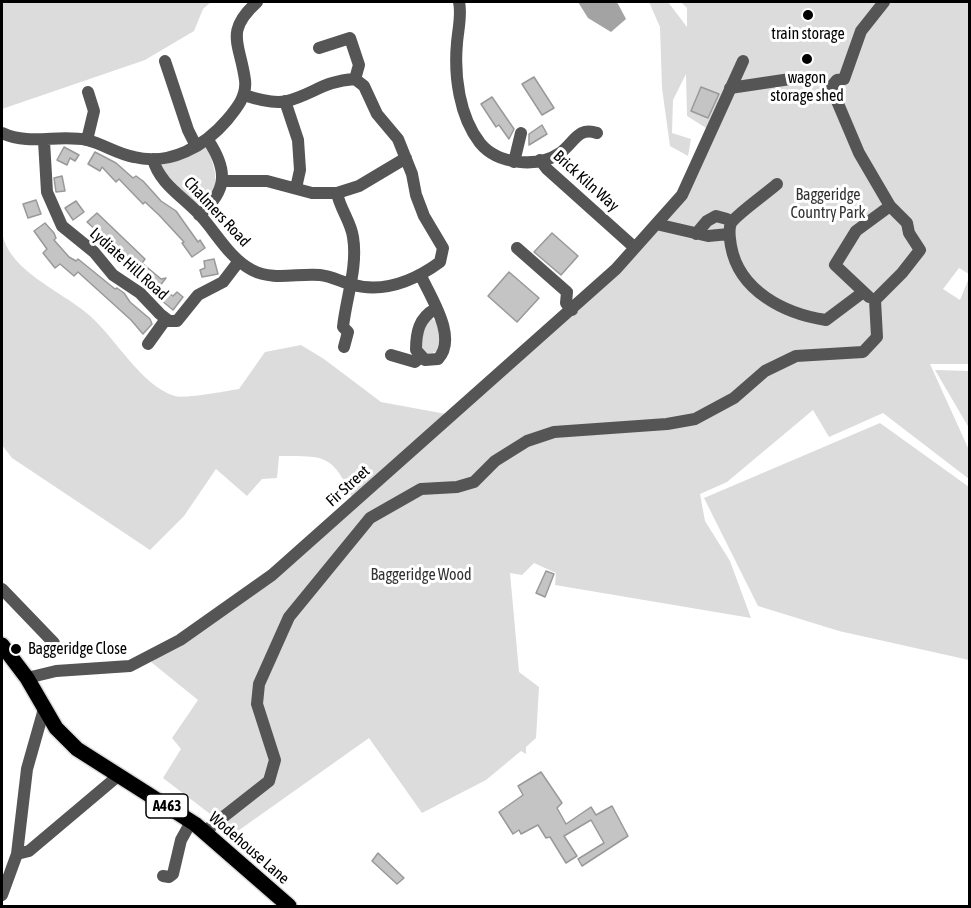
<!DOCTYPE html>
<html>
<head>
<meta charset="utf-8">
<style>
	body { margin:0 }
	#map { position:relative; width:971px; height:908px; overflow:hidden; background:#fff; font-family:"Asap Condensed",sans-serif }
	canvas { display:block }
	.frame { position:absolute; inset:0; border:3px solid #000; pointer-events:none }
</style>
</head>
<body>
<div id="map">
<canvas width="971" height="908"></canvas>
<div class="frame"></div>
</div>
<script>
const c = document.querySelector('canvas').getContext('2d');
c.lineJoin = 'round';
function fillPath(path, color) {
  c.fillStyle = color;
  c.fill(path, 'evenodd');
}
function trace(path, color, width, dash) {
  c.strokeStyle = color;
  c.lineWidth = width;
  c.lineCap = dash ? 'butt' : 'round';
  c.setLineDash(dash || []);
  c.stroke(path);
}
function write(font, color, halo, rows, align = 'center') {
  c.font = font + ' "Asap Condensed",sans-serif';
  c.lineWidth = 6;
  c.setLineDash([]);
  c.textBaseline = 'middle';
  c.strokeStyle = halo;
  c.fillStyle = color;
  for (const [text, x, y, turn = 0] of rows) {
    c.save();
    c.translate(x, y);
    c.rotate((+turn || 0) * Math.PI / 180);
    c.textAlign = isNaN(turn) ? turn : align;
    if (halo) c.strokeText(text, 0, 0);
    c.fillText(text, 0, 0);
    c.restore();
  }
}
const green = new Path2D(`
	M2 2H211L203 9 194 31 145 60 2 109Z
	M649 2H668L687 27V8L681 2H969V274L959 268 943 289 960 300 969 278V364H930L969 450V479L883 413 829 437 813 410 727 482 700 494 705 521 730 561 751 618 555 585 556 573 534 563 522 575 510 573 519 672 539 687 536 738 526 747V754L521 751 486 780 422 813 369 738 235 833 163 778 181 749 172 738 198 700 151 662 276 579 673 210 706 128 687 116 686 74 673 100 672 133 691 139 688 156 670 146 662 88 660 27Z
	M201 148H207C215 166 224 195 199 206L193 203 161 168 163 163Z
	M2 232C8 271 62 291 89 315 115 337 141 386 175 396 184 399 227 391 239 389L265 352 301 345 324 359 381 402 446 414 352 497C332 454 325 456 279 456L277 478 262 479 247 496 216 469 184 516 150 550 12 458 2 445Z
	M429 317 437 322 441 334 437 351 428 355 423 352 420 342Z
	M935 370 969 371V428Z
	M880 423 969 487V660L839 631 758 606 704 498Z`);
const water = new Path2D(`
	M578 2H617L626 19 611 32 588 18Z`);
const building = new Path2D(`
	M534 77 554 108 542 115 522 84Z
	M701 87 719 94 708 118 691 111Z
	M492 97 514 129 509 139 499 125 496 127 481 104Z
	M542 125 547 134 529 145V134Z
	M64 147 79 155 75 161 70 158 67 165 57 160Z
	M95 152 116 163 133 178 136 176 143 181 161 201 176 211 198 242 200 240 205 248 192 257 182 243 184 242 159 215 145 202 143 204 119 179 116 182 102 167 100 171 88 164Z
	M62 176 65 191 56 192 54 178Z
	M36 200 41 214 28 218 23 204Z
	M76 201 84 212 73 220 65 208Z
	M97 213 145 259 142 263 161 279 166 278 156 291 141 279 144 274 87 222Z
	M45 223 54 233 56 238 54 240 69 257 76 261 78 259 115 289 117 288 124 293 130 302 150 319 152 324 143 334 131 320 78 272 74 276 60 264 55 268 43 253 47 249 34 231Z
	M552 233 578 256 561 275 534 252Z
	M214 259 218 274 202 277 200 270 205 268 204 261Z
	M509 272 539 298 517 322 488 296Z
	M167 292 173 296 177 292 183 297 173 310 161 300Z
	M546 571 554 574 545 597 536 593Z
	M541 772 562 803 557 808 566 824 591 807 596 815 612 806 628 836 582 866 578 859 604 843 591 820 564 836 577 856 566 863 550 837 546 838 538 825 521 834 519 830 513 834 499 812 523 795 518 786Z
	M378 853 404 878 397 884 372 861Z`);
const minor = new Path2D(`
	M459 2C462 14 458 30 457 43 454 75 459 116 480 143 498 165 538 168 560 153 574 143 578 126 597 133
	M319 48 350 38 359 65 355 79
	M165 61 188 130 196 146
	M730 88 797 78
	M285 101 298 140 300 170 296 188
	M2 133C30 146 58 134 87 140 103 144 118 154 134 157 170 166 205 146 227 120 237 108 247 96 245 80 240 43 224 32 257 2
	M87 140 94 111 88 92
	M44 141 47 192 62 226 94 252 113 275 140 293 160 314 169 321H177L198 295 223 282 239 261
	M153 159C159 183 182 196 199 214 216 232 229 258 252 270 273 281 297 273 320 275 330 276 340 281 350 284 383 294 414 281 440 262L443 248 424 216 416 195 412 174 398 139 377 114 364 86 355 79C323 81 314 94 287 101 274 104 256 99 244 95
	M540 160 547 169 634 247
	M514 162 521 133
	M223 181H267L312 193H337L359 186 406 158
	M777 184C767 193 737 214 731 223 728 230 730 240 731 246 739 291 785 314 826 320L862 293
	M337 193C340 209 351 222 353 237 358 267 346 298 343 327L348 332 344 347
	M199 215C228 191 228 170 208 140
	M656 224 708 236 729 234
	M696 234 707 221 716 216 727 219
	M517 248 567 292 566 303 572 310
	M421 276C431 298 458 338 438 359L425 360 416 350C416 332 419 318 435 309
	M869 297 835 265 856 231 890 206
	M148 344 166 319
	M391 355 415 362 421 357
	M2 589 54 643
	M27 678 56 671 130 666 180 640 272 575 616 269 682 195 743 61
	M204 832 269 781 275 760 257 704 259 684 289 617 370 518 421 489 457 487 474 482 495 461 527 441 554 432 667 424 695 419 734 398 765 371 796 356 863 352 877 337 875 300 902 273 920 250 909 233 907 223 890 206 859 153 831 87 837 80 844 79 861 31 884 2
	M17 854 29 851 118 776
	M163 876 169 877 173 874 181 840 191 822
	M2 895 17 854 27 769 44 709`);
const major = new Path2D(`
	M2 645 27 678 56 728 77 749 195 824 289 906`);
const markers = [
	[808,15,6,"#000"],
	[807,59,6,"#000"],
	[16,649,6,"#000"]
];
const shields = [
	[167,806,42]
];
const shieldNames = [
	["A463",167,806]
];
const poiNames = [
	["train storage",808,34],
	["wagon",807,78],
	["storage shed",807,96],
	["Baggeridge Close",28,649,"left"]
];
const streetNames = [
	["Brick Kiln Way",586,181,42],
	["Chalmers Road",217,212,47],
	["Lydiate Hill Road",129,264,42],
	["Fir Street",348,486,-42],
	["Wodehouse Lane",249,848,41]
];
const parkNames = [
	["Baggeridge",828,195],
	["Country Park",828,213],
	["Baggeridge Wood",421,575]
];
fillPath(green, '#dcdcdc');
fillPath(water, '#a3a3a3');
fillPath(building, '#c4c4c4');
trace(building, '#999', 1.5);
trace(major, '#dbdbdb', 18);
trace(minor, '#555', 12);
trace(major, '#000', 15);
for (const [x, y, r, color] of markers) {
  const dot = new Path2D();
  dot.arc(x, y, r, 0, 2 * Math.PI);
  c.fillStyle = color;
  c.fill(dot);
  trace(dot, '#fff', 2);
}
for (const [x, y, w] of shields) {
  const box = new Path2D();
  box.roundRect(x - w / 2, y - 12, w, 24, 4.5);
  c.fillStyle = '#fff';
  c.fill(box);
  trace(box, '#000', 1.5);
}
write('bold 15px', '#000', null, shieldNames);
write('16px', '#000', '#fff', poiNames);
write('16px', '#000', '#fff', streetNames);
write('16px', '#333', '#fff', parkNames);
</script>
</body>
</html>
